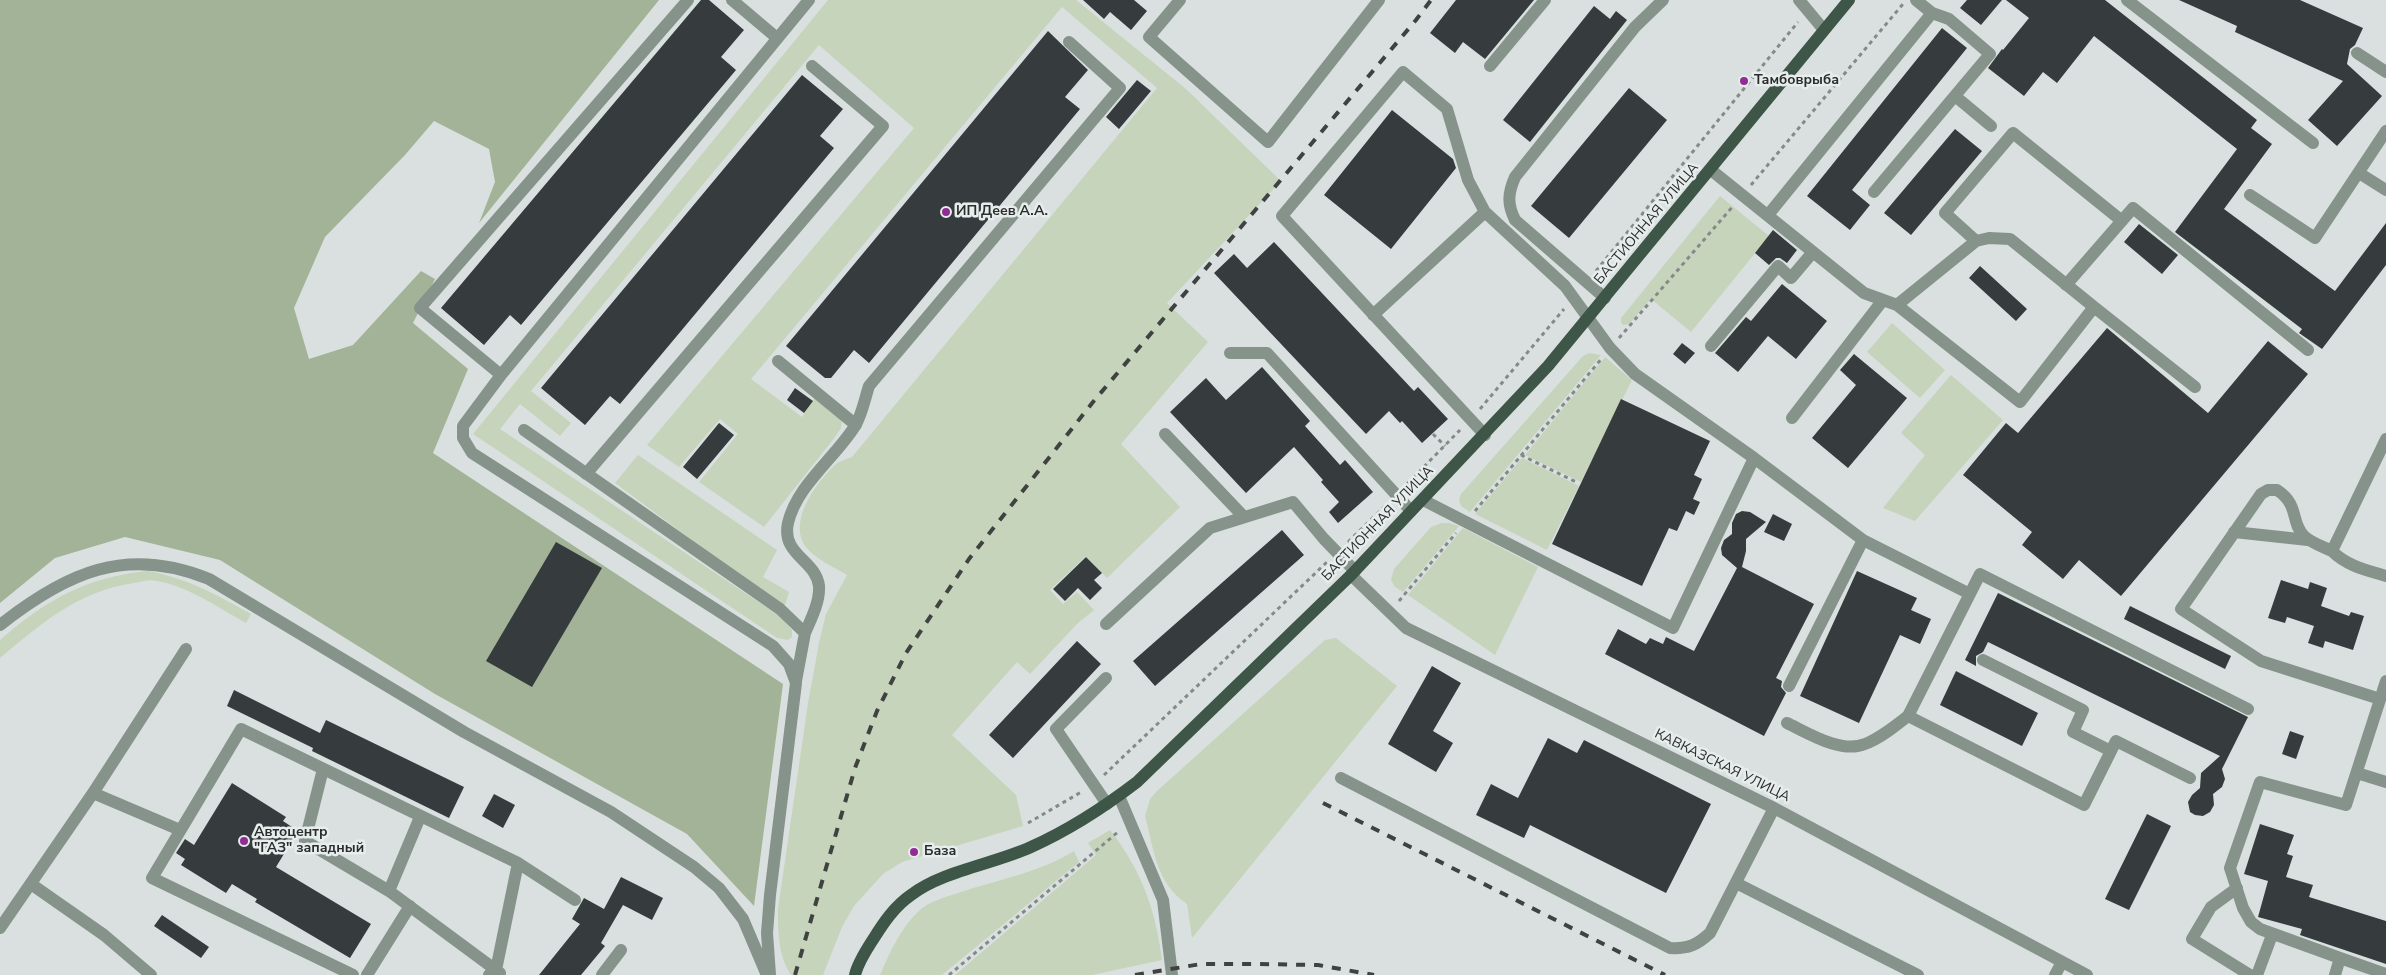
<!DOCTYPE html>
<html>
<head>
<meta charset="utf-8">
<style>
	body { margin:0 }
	canvas { display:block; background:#d9e0df }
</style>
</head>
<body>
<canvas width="2386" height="975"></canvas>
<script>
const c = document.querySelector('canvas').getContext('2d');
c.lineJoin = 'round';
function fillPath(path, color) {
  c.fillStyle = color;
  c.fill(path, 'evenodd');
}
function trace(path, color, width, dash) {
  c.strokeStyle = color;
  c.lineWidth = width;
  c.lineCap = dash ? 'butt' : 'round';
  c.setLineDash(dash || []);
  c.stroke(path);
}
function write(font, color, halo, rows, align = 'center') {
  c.font = font + ' "Nunito Sans",sans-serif';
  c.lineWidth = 5;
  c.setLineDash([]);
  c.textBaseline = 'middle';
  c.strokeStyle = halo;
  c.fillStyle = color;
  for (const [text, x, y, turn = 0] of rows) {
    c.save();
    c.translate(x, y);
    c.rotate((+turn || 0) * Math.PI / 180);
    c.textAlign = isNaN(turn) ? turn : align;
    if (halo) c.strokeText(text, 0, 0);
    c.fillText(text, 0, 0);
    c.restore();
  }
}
const green = new Path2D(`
	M828 0H1076L1186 89 1281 181 1167 303 1208 342 1121 444 1180 507 1107 578 1086 556 1050 590 1063 604 1077 592 1094 610 1077 624 1030 674 1017 662 952 735 1016 795 1023 826 902 862 883 874 854 906 842 927 823 975H791C778 956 778 931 778 909L808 703 819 643 826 614 847 575C834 567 815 559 806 547 787 521 817 482 835 465 839 461 847 459 852 457L1157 88 1062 7 751 379 802 417 816 396 842 420 841 428 835 437 764 527 699 482 738 434 720 419 679 467 647 445 914 128 819 45 531 391 571 423 560 436 520 404 500 429 781 617 792 630V637L788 640 777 638 473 434Z
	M1720 196 1769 236 1691 332 1651 299 1629 324 1623 325 1621 322V318Z
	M1892 323 1945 370 1920 398 1867 352Z
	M1589 353 1601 355 1470 512 1461 506 1459 500 1461 494 1583 356Z
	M1605 357 1632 380 1581 482 1525 455Z
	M1951 375 2003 420 1915 521 1883 508 1925 455 1901 433Z
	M638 455 777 550 763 577 789 592 784 608 615 483Z
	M1522 458 1579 486 1547 550 1475 514Z
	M1442 523H1449L1459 526 1403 592 1395 587 1391 580 1394 569 1431 527Z
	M1463 528 1538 567 1495 655 1408 595Z
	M148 571C189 579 215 594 251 614L246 623C217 607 190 587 157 581 150 579 141 582 134 583 78 591 42 623 0 658V640C46 600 86 577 148 571Z
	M1336 638 1397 686 1192 938 1187 904C1156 883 1154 850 1145 816L1150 799 1157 791 1325 640Z
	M1110 830C1141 869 1156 911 1162 960L1092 975H955L1096 855 1088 843Z
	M1074 851 1079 862 942 975H880C890 952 901 927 920 910 930 901 946 897 958 893 996 880 1039 873 1074 851Z`);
const forest = new Path2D(`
	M0 0H659L479 223 495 182 489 149 434 121 405 155 325 237 294 308 309 359 353 345 421 271 435 279 413 323 468 369 433 453 783 684 754 906 687 834 435 694 220 560 125 537 55 558 0 603Z`);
const building = new Path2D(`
	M701 0H709L744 30 721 57 736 70 521 325 510 315 484 345 441 308Z
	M1083 0H1134L1147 11 1131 30 1110 12 1104 19Z
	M1456 0H1534L1485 59 1463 42 1455 53 1430 33Z
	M1967 0H2002L1981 25 1960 8Z
	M2006 0H2105L2257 120 2251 128 2272 144 2224 209 2335 291 2386 223V265L2322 349 2299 333 2302 329 2175 232 2237 149 2094 36 2057 83 2043 72 2024 96 1988 68 2002 49 2003 50 2029 18Z
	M2179 0H2300L2363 28 2355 45 2350 49 2347 64 2382 96 2337 146 2308 120 2343 81 2235 32 2237 26Z
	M1594 6 1610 19 1616 11 1627 20 1530 142 1503 120Z
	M1942 28 1967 48 1852 190 1870 205 1850 230 1807 196Z
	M1048 31 1088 70 1065 97 1080 109 869 363 854 350 831 378H825L786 346Z
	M802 75 843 109 820 136 834 148 620 404 610 396 585 425 541 388Z
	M1137 80 1151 91 1119 129 1106 117Z
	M1629 88 1667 120 1569 238 1531 206Z
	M1392 110 1453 159 1456 168 1391 249 1324 195Z
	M1955 129 1982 151 1911 235 1884 213Z
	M2139 224 2178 255 2162 274 2124 242Z
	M1773 230 1797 250 1787 263 1780 258H1776L1769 265 1755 253Z
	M1274 242 1414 391 1418 387 1448 419 1422 443 1402 421 1400 423 1389 411 1366 434 1214 273 1234 254 1247 268Z
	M1980 266 2027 309 2016 321 1969 278Z
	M1782 284 1827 321 1796 359 1768 336 1738 372 1715 353 1746 317 1751 321Z
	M2107 328 2208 413 2268 341 2308 374 2121 596 2079 560 2063 579 2022 545 2032 532 1963 475 2006 423 2018 433Z
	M1682 343 1695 353 1685 364 1673 354Z
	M1854 354 1907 398 1848 468 1812 438 1856 385 1840 370Z
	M1262 367 1310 421 1305 426 1340 465 1345 460 1373 492 1338 523 1329 512 1339 502 1321 482 1323 480 1294 447 1246 493 1170 412 1206 378 1226 400Z
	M795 388 813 401 804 413 787 400Z
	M1621 399 1710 441 1694 475 1702 479 1693 499 1700 502 1694 515 1686 511 1677 531 1669 528 1642 586 1552 544Z
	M719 423 734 435 697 479 683 467Z
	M1742 511 1750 512 1766 522 1746 539V551L1742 567 1814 604 1776 678 1782 681 1781 687 1786 693 1764 736 1605 654 1618 629 1646 644 1650 638 1663 644 1666 637 1694 651 1737 568 1722 555 1721 548 1724 540 1732 534V523L1736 514Z
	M1773 514 1792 524 1784 541 1764 532Z
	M1282 530 1304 555 1155 686 1133 661Z
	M556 542 602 568 532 687 486 661Z
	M1086 557 1102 573 1094 580 1102 588 1090 600 1078 588 1065 601 1053 589Z
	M1857 571 1917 598 1911 610 1931 619 1920 644 1900 635 1859 723 1800 696Z
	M2281 580 2308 589 2310 582 2327 588 2321 606 2349 616 2351 612 2364 616 2353 650 2325 641 2323 648 2308 643 2314 626 2287 617 2285 623 2268 618Z
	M1998 593 2248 717 2222 769 2225 779 2222 787 2213 794 2214 805 2210 812 2203 816 2195 815 2190 812 2188 802 2192 795 2200 788 2201 773 2220 756 1988 642 1983 652 1976 656V666L1965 660Z
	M2130 606 2231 656 2225 669 2124 619Z
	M1077 641 1101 664 1013 758 989 735Z
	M1432 666 1461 683 1433 731 1453 743 1436 772 1388 744Z
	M1956 671 2038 713 2022 746 1940 705Z
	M234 690 320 733 326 720 464 787 449 818 312 751 313 748 227 706Z
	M2290 731 2304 736 2296 759 2282 754Z
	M1548 738 1577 753 1584 740 1711 804 1666 893 1530 825 1524 838 1476 815 1491 784 1518 798Z
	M232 783 286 817 283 821 298 831 276 867 371 924 350 958 255 902 257 899 232 884 226 893 181 865 185 859 176 853 185 839 194 845Z
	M494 794 515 805 503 828 482 816Z
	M2147 814 2171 826 2129 910 2105 899Z
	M2260 824 2294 835 2287 854 2293 856 2286 877 2313 885 2309 897 2386 921V964L2300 935 2302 929 2258 917 2268 881 2244 874Z
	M621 877 663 898 652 920 623 905 601 943 605 946 581 975H539L580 924 572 919 584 898 604 909Z
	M162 915 209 947 201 958 154 926Z`);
const path = new Path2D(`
	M1751 185 1903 4
	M1596 271 1798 22
	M1619 338 1734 205
	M1480 409 1564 309
	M1433 434 1445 446
	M1521 455 1578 483
	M1407 484 1460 430
	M1475 511 1602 358
	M1348 542 1386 505
	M1399 601 1456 533
	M1104 775 1327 562
	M1028 823 1083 791
	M949 975 1118 832`);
const minor = new Path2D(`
	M732 0 777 38
	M1180 0 1149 37 1268 142 1379 0
	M1799 0 1824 30
	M2127 0 2313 143
	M2357 53 2386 72
	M1490 66 1545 0
	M1955 96 1991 126
	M1711 170 1864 293 1897 305 2020 402 2094 307 2010 239 1989 238 1976 241 1897 305
	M2359 173 2386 190
	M1874 192 1990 54 1949 19 1932 13 1916 0
	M2250 195 2315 238 2386 131
	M1768 215 1932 13
	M1976 241 1945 213 2013 133 2122 221
	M2066 285 2133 208 2308 350
	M1605 298 1515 220C1507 204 1508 193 1515 177L1635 27 1663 0
	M2094 307 2195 387
	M1373 315 1485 212
	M1711 346 1778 266 1791 278 1813 252
	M1230 353H1267L1411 511
	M778 361 856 425
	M501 375 420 308 688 0
	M1792 418 1883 300
	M524 430 780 609 805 633 796 681
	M1165 434 1244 517
	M1754 458 1863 540 1970 594
	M586 474 883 126 812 66
	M1423 500 1673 628 1754 458 1635 374 1610 348 1565 286 1485 212 1468 180 1447 109 1403 72 1282 216 1485 435
	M2234 532 2308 540
	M2332 551C2347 566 2366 570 2386 576
	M1351 575 1406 628 1774 808 2087 975
	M1106 624 1210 528 1293 502 1324 539 1355 571
	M0 625C66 573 126 545 209 579L464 732 611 812 694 867 719 888 743 919 766 973
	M805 633C811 619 820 602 819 586 816 560 781 555 788 523 797 485 835 458 855 426 862 415 865 398 869 386L1120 88 1069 42
	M1983 660 2083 710 2073 732 2111 751
	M1106 678 1056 729 1107 804
	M1789 686 1863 540
	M2380 699 2261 661 2181 609 2261 494 2268 490H2277C2300 505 2290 522 2304 536 2311 543 2324 547 2332 551L2386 439
	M1787 723C1808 733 1841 754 1865 744 1881 738 1895 726 1908 716
	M323 769 305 841 389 891 500 973
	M2357 773 2386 782
	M1341 778 1670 948C1688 949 1697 945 1710 933L1774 808
	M2190 778 2116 741 2084 805 1908 716 1980 574 2248 709
	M93 793 180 830
	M1119 796 1163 900 1172 975
	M518 863 575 900
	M1736 883 1918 975
	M31 884 104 935 151 975
	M2237 888 2211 907 2192 939 2250 975
	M389 891 420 817
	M0 928 93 793 186 649
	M2340 958 2386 974
	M353 975 152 878 241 729 518 863 496 970 489 975
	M367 975 410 906
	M602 975 621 950
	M770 975 767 933 770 895 796 683 789 664 773 646 472 453 463 438V426L501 375 809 0
	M2055 975 2062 962
	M2257 975 2272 935
	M2335 975 2340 958 2260 929 2251 922 2243 908 2230 868 2260 782 2346 805 2386 681`);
const major = new Path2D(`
	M855 975C858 962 867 949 874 938 884 922 895 906 911 895 942 871 994 864 1031 847 1069 830 1103 808 1137 782L1351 575 1548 366 1849 0`);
const rail = new Path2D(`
	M1323 803 1665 975
	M795 975 855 768 877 711 906 653 969 559 1093 402 1416 20 1431 0
	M1135 975 1201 964H1258L1318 965 1374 975`);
const markers = [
	[1744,81,5,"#902c93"],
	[946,212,5,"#902c93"],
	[244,841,5,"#902c93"],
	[914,852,5,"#902c93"]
];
const poiNames = [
	["Тамбоврыба",1754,81],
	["ИП Деев А.А.",956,212],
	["Автоцентр",254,833],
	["\"ГАЗ\" западный",254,849],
	["База",924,852]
];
const streetNames = [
	["БАСТИОННАЯ УЛИЦА",1647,224,-50],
	["БАСТИОННАЯ УЛИЦА",1378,524,-46],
	["КАВКАЗСКАЯ УЛИЦА",1722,766,26]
];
fillPath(green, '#c6d4bb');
fillPath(forest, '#a3b397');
fillPath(building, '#363c3e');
trace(path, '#858a89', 3, [4, 4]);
trace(minor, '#86938b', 12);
trace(major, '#3e5648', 12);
trace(rail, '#3f4241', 4, [9, 9]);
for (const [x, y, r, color] of markers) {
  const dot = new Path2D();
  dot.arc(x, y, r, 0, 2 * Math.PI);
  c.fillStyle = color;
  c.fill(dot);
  trace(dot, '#e6edec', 2);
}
write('bold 14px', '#2a2d2c', '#e6edec', poiNames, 'left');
write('14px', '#2a2d2c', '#e6edec', streetNames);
</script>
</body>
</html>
